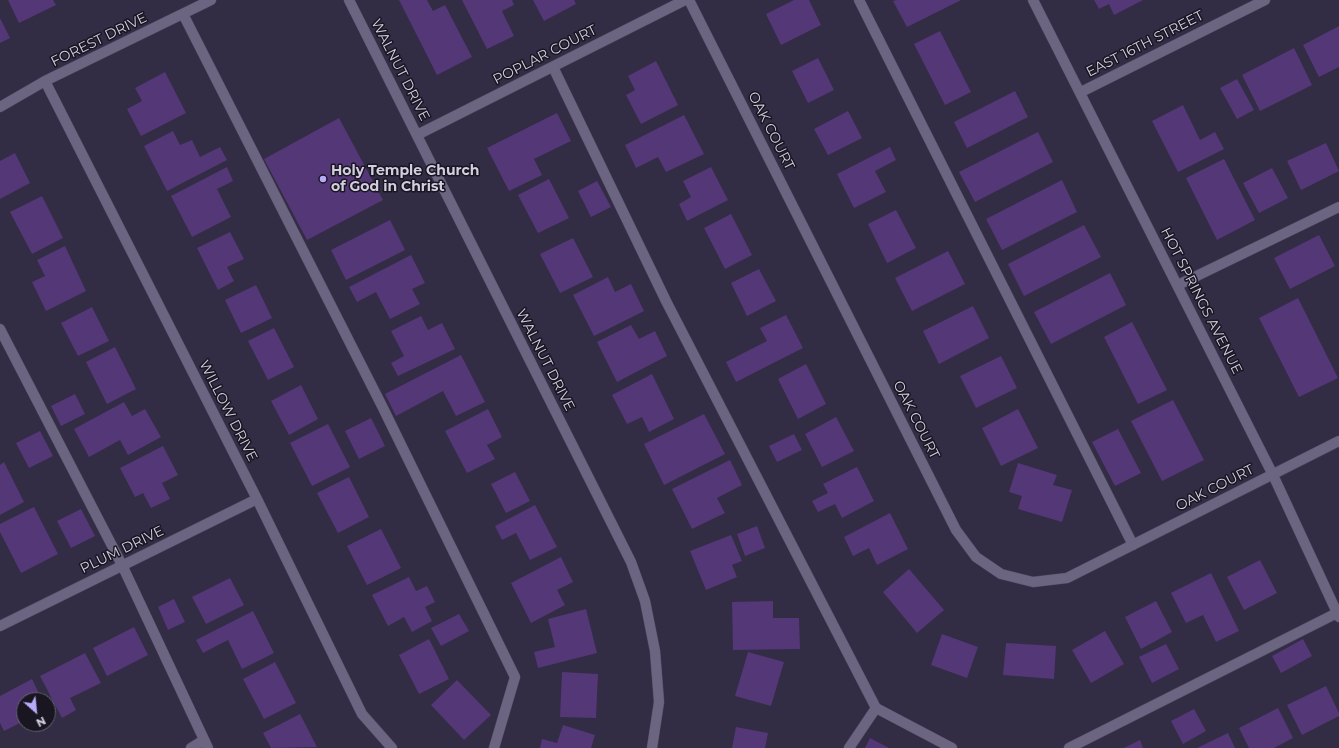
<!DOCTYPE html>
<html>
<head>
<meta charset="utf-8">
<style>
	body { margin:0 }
	#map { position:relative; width:1339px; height:748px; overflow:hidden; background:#322c45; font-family:Montserrat,sans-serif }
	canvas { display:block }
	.north { position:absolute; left:16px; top:692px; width:40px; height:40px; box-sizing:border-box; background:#191622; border:1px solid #63606e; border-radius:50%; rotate:153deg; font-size:11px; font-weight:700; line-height:16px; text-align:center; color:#d2cedf }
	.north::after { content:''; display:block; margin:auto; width:14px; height:18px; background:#b6acf8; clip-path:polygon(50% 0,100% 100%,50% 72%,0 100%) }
</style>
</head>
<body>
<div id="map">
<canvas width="1339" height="748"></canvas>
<div class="north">N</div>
</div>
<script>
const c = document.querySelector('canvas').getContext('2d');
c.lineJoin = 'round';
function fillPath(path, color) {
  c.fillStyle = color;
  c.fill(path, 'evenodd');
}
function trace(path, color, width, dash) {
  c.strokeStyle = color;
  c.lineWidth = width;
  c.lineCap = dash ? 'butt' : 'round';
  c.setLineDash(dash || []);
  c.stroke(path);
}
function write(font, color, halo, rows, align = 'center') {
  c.font = font + ' Montserrat,sans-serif';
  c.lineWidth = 3;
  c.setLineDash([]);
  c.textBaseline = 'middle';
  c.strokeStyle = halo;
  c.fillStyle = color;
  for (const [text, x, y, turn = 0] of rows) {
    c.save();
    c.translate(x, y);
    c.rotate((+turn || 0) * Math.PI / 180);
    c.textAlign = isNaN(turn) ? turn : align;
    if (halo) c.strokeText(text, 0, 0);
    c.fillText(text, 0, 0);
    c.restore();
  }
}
const building = new Path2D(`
	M8 0H53L56 5 19 23Z
	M399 0H427L433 11 445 5 472 57 437 75Z
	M462 0H512L514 5 502 11 514 36 487 49Z
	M533 0H574L576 4 544 21Z
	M794 0H809L821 25 781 45 766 14Z
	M896 0H961L907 27 893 1Z
	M1094 0H1143L1114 15 1109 4 1099 9Z
	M0 18 10 38 0 43Z
	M1339 26V67L1319 77 1303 45Z
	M940 31 971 92 945 105 914 44Z
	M1294 48 1312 85 1260 111 1242 75Z
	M818 58 834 90 808 103 792 71Z
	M656 61 678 105 641 124 626 95 635 90 628 76Z
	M165 72 186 113 141 136 127 109 142 101 135 88Z
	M1237 79 1254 110 1237 119 1220 88Z
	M1015 91 1028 117 967 148 954 122Z
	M1183 105 1200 140 1215 132 1224 149 1178 172 1152 121Z
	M848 111 862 138 828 155 814 129Z
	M557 113 571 141 534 159 542 175 509 191 487 148Z
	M684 115 704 154 666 172 658 157 636 168 625 145Z
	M339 118 383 200 307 240 264 159Z
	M173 131 180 145 192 140 200 157 220 147 227 160 167 191 144 146Z
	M1038 132 1053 162 975 202 959 172Z
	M1326 143 1339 171 1301 190 1287 161Z
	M890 147 896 160 875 171 886 192 854 208 837 174Z
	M15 153 30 183 0 199V161Z
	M1224 159 1255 220 1217 240 1186 178Z
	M227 167 233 181 217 189 231 217 192 237 171 196Z
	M711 167 728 200 687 221 679 204 691 197 683 181Z
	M1272 168 1288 198 1259 213 1243 183Z
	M549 179 569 218 538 233 518 195Z
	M1062 180 1077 212 1002 250 986 219Z
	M597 181 611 207 591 217 578 191Z
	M42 196 63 238 32 254 10 212Z
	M896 210 916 248 887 263 868 224Z
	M731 214 752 255 725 269 704 228Z
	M390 220 405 250 346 280 331 250Z
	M1084 225 1101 257 1024 296 1008 264Z
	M230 232 244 259 227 267 234 281 218 290 197 248Z
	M1319 235 1335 266 1290 289 1274 258Z
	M573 238 593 277 560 293 540 254Z
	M65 246 86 291 46 311 32 282 45 276 37 260Z
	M948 251 965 284 912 311 895 278Z
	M411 255 425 283 412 289 420 304 390 319 376 292 357 302 349 287Z
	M759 269 776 301 747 316 731 283Z
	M1110 273 1126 305 1051 344 1034 312Z
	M608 277 615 292 631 284 644 311 594 336 573 295Z
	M256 285 272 318 241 333 225 300Z
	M1298 298 1338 378 1299 397 1259 318Z
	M973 306 989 338 939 364 923 331Z
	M92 307 109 341 78 356 61 323Z
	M786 315 803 348 736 382 726 362 767 341 760 328Z
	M421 316 428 330 442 323 455 349 398 376 391 363 404 356 391 331Z
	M1132 322 1167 390 1138 404 1104 337Z
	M631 325 639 339 655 331 667 356 617 382 597 342Z
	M274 328 294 367 268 380 248 341Z
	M115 347 136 389 107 404 86 362Z
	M461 355 485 402 456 416 443 391 396 416 385 394Z
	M1001 356 1017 388 976 408 960 376Z
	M806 364 826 404 798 419 778 379Z
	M652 374 674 419 649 432 642 417 627 424 612 395Z
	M301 385 318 419 289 435 271 401Z
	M75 394 85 414 61 426 51 406Z
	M1173 400 1204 460 1162 481 1131 421Z
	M124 402 132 416 145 409 161 437 128 455 120 440 89 457 74 429Z
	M488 409 502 437 487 445 495 459 467 473 445 431Z
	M1018 409 1038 448 1001 466 982 428Z
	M704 414 725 454 664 485 644 444Z
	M836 417 854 451 822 467 805 434Z
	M371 418 385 446 359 459 345 431Z
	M328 424 350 467 312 486 290 443Z
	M1118 429 1141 473 1115 486 1092 442Z
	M40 431 53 456 29 468 16 443Z
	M794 434 802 450 777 462 769 446Z
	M163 446 178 475 162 483 170 499 151 508 143 493 135 497 120 468Z
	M730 460 742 485 717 498 725 513 692 529 672 489Z
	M4 462 24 502 0 515V465Z
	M1018 463 1057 475 1053 485 1072 490 1062 522 1018 509 1022 496 1009 492Z
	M857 467 874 501 842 518 835 504 818 512 812 501 828 493 823 484Z
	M515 472 530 501 506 513 491 484Z
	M349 477 369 517 338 533 317 493Z
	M535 505 557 547 530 560 516 533 502 540 495 526Z
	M34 507 58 554 21 573 0 532V524Z
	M81 509 95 536 71 548 57 521Z
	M890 513 908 549 877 565 869 548 853 556 844 537Z
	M757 526 765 548 745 556 737 534Z
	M381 529 401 568 367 585 347 546Z
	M731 535 742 561 732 565 737 577 706 590 690 551Z
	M561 557 573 582 557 590 565 605 531 623 511 583Z
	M1260 560 1277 593 1244 610 1227 577Z
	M909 569 944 610 917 633 883 592Z
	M1211 573 1239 631 1216 642 1203 615 1186 623 1171 593Z
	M409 577 416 591 427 586 435 602 425 607 432 621 412 632 404 617 388 626 372 595Z
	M230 578 244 605 206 624 192 597Z
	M174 599 185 622 168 630 158 607Z
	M773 601V618H799L800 649 733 650 732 602Z
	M1156 601 1172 632 1141 649 1125 617Z
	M586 609 597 653 538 668 534 652 555 647 548 619Z
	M253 611 274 653 242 669 228 640 203 653 196 640Z
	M459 614 469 631 441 646 431 628Z
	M134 627 148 655 107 676 93 648Z
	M1105 631 1124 664 1091 683 1072 650Z
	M942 634 978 647 967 678 931 665Z
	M429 639 449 679 419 694 399 655Z
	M1303 639 1312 656 1281 673 1272 656Z
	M1006 643 1056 646 1054 679 1003 675Z
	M1166 644 1179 669 1152 683 1139 657Z
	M748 652 784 662 771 706 735 696Z
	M85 653 101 683 70 698 76 710 62 718 40 676Z
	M275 662 296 703 264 719 243 679Z
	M562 672 598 674 596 718 560 717Z
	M32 679 42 700H24V721L4 731 0 723V696Z
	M457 680 491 715 464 740 431 705Z
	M1326 686 1339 713V716L1302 735 1287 705Z
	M1278 708 1293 738 1274 748H1249L1239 728Z
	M1194 709 1206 731 1183 744 1171 721Z
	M300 714 317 747 271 748 263 733Z
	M563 725 595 735 591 748H540L542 739 557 743Z
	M736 727 768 733 765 748H732Z
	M1228 733 1235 748H1197Z
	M870 738 889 748H865Z
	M1140 740 1143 748H1124Z`);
const minor = new Path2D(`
	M349 0 631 562 645 601 655 651 659 702 652 748
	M689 0 956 530 976 557 1001 574 1033 582 1067 578 1339 441
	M859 0 1133 545
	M1033 0 1273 475 1339 617
	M183 14 382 406 515 677 494 748
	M553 67 666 301 876 708 849 748
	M45 81 257 499 362 714 392 748
	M1081 92 1265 0
	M0 107 45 81 211 0
	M417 135 685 0
	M1178 285 1339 207
	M0 329 122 565 208 748
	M0 626 257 499
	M876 708 952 748
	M191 748 204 740
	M1069 748 1339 612`);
const markers = [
	[323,179,4,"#b6acf8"]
];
const streetNames = [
	["FOREST DRIVE",99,40,-26],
	["EAST 16TH STREET",1145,44,-27],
	["POPLAR COURT",545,55,-27],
	["WALNUT DRIVE",400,70,63],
	["OAK COURT",771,131,63],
	["HOT SPRINGS AVENUE",1201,301,63],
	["WALNUT DRIVE",545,360,63],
	["WILLOW DRIVE",228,411,63],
	["OAK COURT",916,420,63],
	["OAK COURT",1215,488,-27],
	["PLUM DRIVE",122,550,-26]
];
const poiNames = [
	["Holy Temple Church",331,171],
	["of God in Christ",331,187]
];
fillPath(building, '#543776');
trace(minor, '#4e485d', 11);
trace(minor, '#6c6582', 10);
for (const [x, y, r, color] of markers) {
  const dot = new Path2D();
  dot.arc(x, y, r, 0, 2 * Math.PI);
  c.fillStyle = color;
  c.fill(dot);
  trace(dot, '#191622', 1.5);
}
write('14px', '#d2cedf', '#191622', streetNames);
write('bold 14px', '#d2cedf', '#191622', poiNames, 'left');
</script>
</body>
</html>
